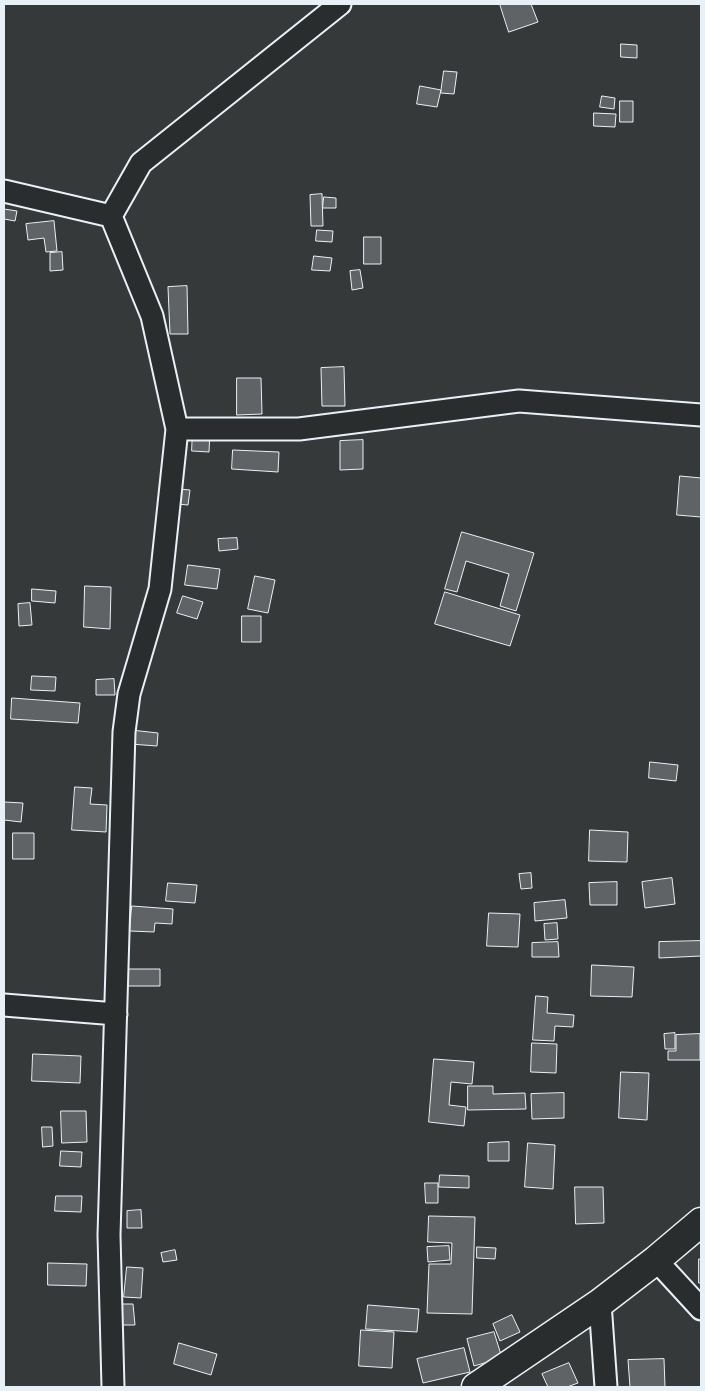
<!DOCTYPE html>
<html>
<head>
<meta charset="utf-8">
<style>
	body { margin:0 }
	#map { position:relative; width:705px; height:1391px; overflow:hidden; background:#35393a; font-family:Pangolin,sans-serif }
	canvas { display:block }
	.frame { position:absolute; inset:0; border:5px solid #e8f1f8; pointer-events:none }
</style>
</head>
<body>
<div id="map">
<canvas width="705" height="1391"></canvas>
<div class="frame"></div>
</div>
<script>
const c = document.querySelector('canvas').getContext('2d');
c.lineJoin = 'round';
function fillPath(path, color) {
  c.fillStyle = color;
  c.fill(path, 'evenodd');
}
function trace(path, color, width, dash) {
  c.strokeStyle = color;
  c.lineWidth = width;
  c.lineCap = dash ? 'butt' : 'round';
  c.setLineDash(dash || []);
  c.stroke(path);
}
const building = new Path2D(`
	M500 4H531L538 22 509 32Z
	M621 44 637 45V58L621 57Z
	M444 71 457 72 454 94 441 93Z
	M420 86 441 90 437 107 417 104Z
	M602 96 615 98 614 109 600 107Z
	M620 101H633V122H620Z
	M594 113 616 114 615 127 594 126Z
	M322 194 323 226H311L310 195Z
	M324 197 336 198V208H323Z
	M4 209 17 211 15 221 4 219Z
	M54 221 57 251 46 252 44 238 28 240 26 224Z
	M317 230 333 231 332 242 316 241Z
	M364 237H381V264H364Z
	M62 252 63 270 50 271V253Z
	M314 256 332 258 330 271 312 270Z
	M360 270 363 288 352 290 350 271Z
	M187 286 188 334H170L168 287Z
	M344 367 345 406H322L321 368Z
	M237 378H261L262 414 237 415Z
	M193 429 210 430 209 452 192 451Z
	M363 440V469L340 470V441Z
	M233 450 279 452 278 472 232 469Z
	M680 476 701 478V517L677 515Z
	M178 489 190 490 188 505 177 504Z
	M462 532 534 553 516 611 500 606 509 574 466 561 457 592 445 589Z
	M237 538 238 549 219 551 218 539Z
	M188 565 220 569 217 589 185 585Z
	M255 576 275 580 268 613 248 609Z
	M85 586 111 587 110 629 84 627Z
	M32 589 56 591 55 603 32 601Z
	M445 592 520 615 510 646 435 624Z
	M183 596 203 602 197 619 177 613Z
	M30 603 32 625 19 626 18 604Z
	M242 616H261V642H242Z
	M32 676 56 677 55 691 31 690Z
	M114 679 115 695H96V680Z
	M12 698 80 703 78 723 11 719Z
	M131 730 158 733 157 746 130 744Z
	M650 762 678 765 676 781 649 778Z
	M75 787 92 788 90 804 107 805 106 832 72 830Z
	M4 802 23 803 21 822 4 820Z
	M590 830 628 832 627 862 589 861Z
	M13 833H34V859H13Z
	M531 873 532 888 521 889 519 874Z
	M672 878 675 904 645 908 642 882Z
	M617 882V905H590L589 883Z
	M168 883 197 885 195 903 166 901Z
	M565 900 567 918 535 921 534 903Z
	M132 906 173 909 172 924 155 923 154 932 130 931Z
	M489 913 520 914 518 947 487 946Z
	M557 923 558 939 545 940 544 924Z
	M701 941V956L659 958V942Z
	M558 942 559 957H532V943Z
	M592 965 634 967 632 997 591 996Z
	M124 969H160V986H124Z
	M536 996 548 997 547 1013 574 1015 573 1027 555 1026 554 1041 533 1040Z
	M675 1033V1049H665L664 1034Z
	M700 1034V1060H668V1051H676V1035Z
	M532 1043 557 1044 556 1073 531 1072Z
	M33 1054 81 1056 80 1083 32 1081Z
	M434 1059 474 1062 472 1084 451 1082 449 1105 466 1107 464 1126 429 1122Z
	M621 1072 649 1073 647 1120 619 1118Z
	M468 1086H493V1094L525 1093 526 1109 468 1110Z
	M564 1093V1118L532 1119 531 1094Z
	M61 1111H86L87 1142 62 1143Z
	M42 1127H52L53 1146 43 1147Z
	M509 1142V1161H488V1143Z
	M528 1143 555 1145 553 1189 525 1187Z
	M61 1151 82 1152 81 1167 60 1166Z
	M440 1175 469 1176V1188L439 1187Z
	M425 1183H438V1203H426Z
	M575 1187H603L604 1223 576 1224Z
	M56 1196H82L81 1212 55 1211Z
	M141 1210 142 1228H127V1211Z
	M429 1216 475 1217 472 1314 427 1313 429 1264H451L452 1243 428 1242Z
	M449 1246 450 1260 428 1262 427 1247Z
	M477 1247 496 1248 495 1259 477 1258Z
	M175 1250 177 1260 163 1262 161 1253Z
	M699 1259H701V1283H699Z
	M48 1263 87 1264 86 1286 48 1285Z
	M127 1267 143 1268 141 1298 124 1297Z
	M118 1304H133L135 1325H119Z
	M368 1305 419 1309 417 1332 366 1329Z
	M512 1315 520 1332 500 1341 493 1324Z
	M361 1330 394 1332 392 1368 359 1366Z
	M494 1332 502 1358 474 1366 467 1339Z
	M179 1343 217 1354 211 1375 174 1364Z
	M464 1348 470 1372 423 1383 417 1359Z
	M664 1359 665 1387H630L628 1360Z
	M569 1363 578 1383 567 1387H548L542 1374Z`);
const street = new Path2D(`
	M4 191 111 216
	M177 429H299L519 401 701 415
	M4 1005 116 1014
	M656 1260 701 1309
	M600 1303 606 1387
	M113 1387 109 1235 124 732 129 694 160 589 177 429 152 316 111 216 141 163 340 4`);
const highway = new Path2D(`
	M476 1387 600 1303 656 1260 701 1222`);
fillPath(building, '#5f6365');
trace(building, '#e8f1f8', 1);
trace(street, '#e8f1f8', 25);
trace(highway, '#e8f1f8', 31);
trace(street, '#2a2d2e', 21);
trace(highway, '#2a2d2e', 28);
</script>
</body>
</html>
